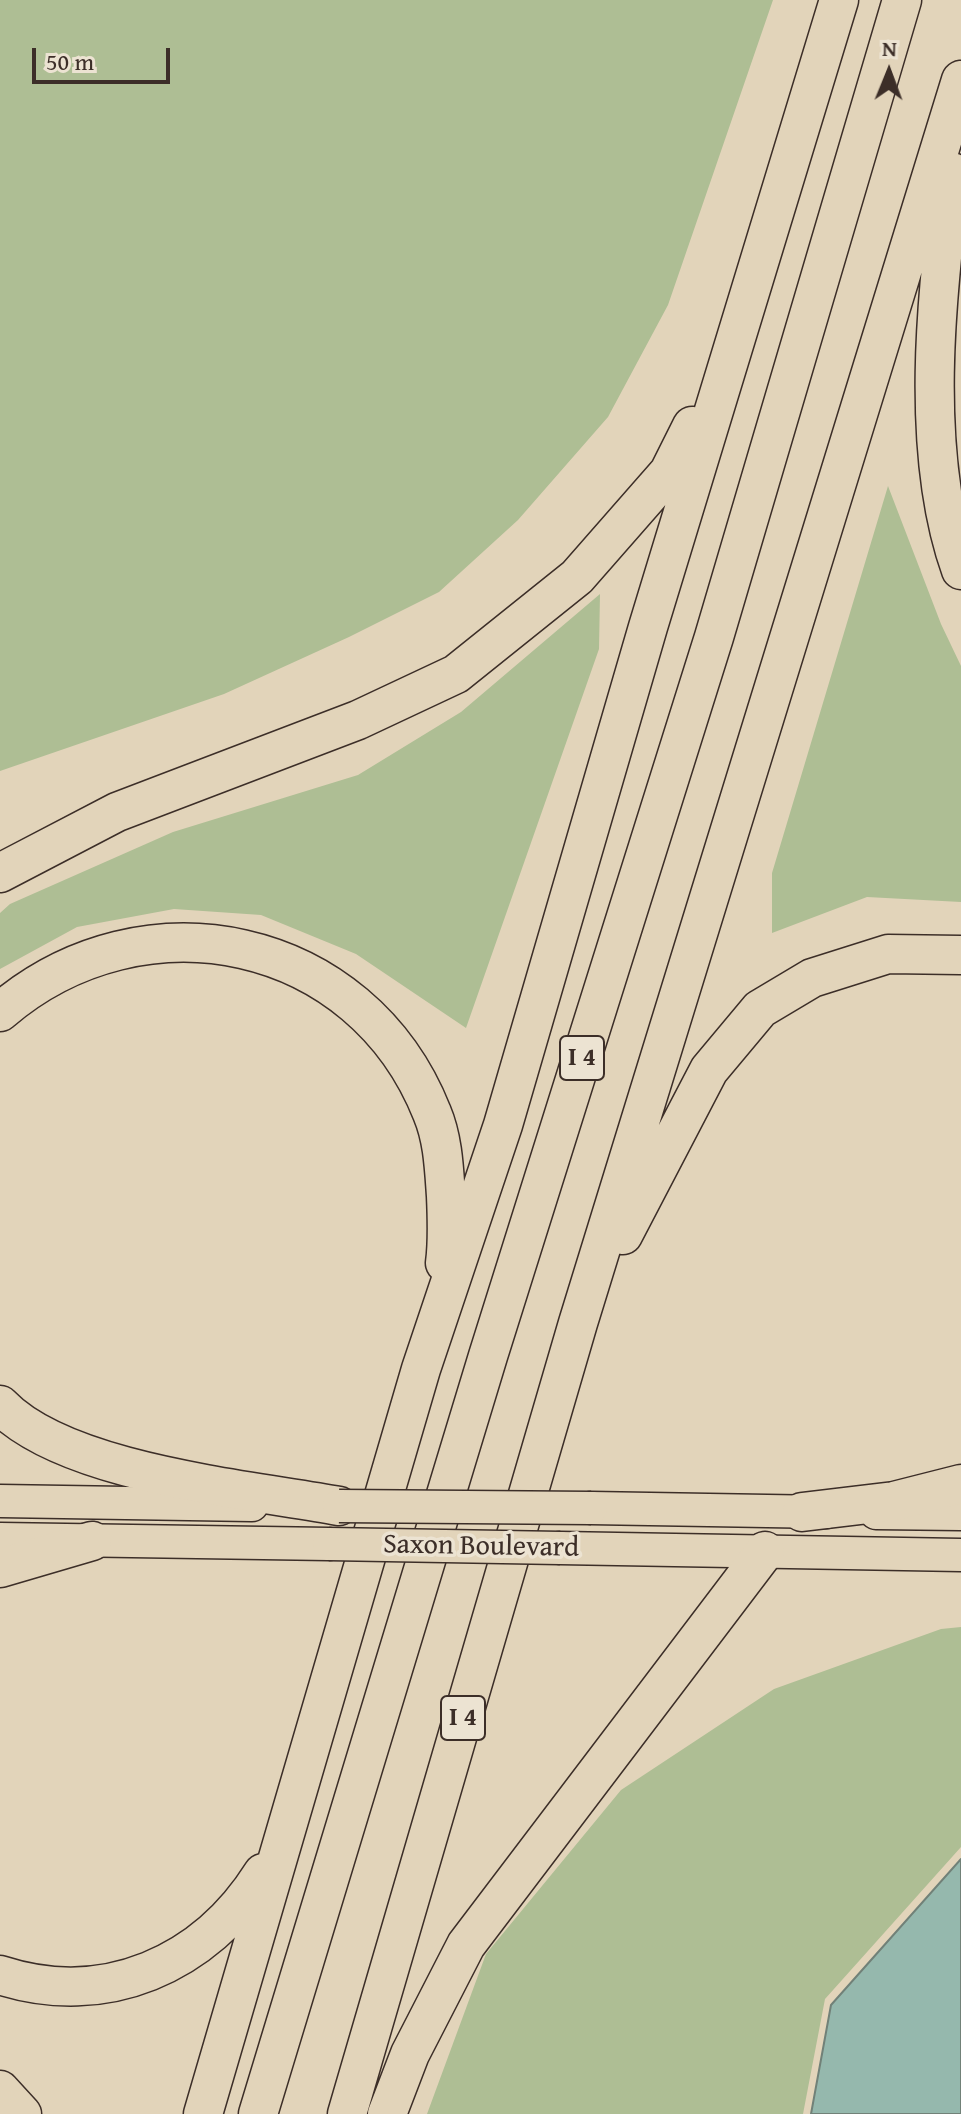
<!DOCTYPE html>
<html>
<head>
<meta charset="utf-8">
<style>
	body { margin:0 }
	#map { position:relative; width:961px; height:2114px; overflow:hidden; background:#e2d4ba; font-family:"Gentium Book Plus",serif }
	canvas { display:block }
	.north { position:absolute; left:849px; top:32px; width:80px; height:80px; -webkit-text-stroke:6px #ece3d2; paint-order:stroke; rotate:1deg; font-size:22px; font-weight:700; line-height:32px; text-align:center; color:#3c2e28 }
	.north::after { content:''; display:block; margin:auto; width:28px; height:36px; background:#3c2e28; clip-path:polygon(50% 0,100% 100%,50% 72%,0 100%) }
	.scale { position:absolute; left:32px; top:48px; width:138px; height:36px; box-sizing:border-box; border:4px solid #3c2e28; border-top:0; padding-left:10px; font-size:24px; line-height:28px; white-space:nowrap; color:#3c2e28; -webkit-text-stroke:6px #ece3d2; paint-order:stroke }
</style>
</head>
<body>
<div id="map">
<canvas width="961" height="2114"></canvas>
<div class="north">N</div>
<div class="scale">50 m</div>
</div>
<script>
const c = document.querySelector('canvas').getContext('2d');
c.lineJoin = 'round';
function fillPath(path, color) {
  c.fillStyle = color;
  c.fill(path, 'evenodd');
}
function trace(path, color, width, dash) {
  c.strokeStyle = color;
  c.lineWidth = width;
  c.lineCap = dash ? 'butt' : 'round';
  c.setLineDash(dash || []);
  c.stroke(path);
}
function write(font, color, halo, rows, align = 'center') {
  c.font = font + ' "Gentium Book Plus",serif';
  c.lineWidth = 7;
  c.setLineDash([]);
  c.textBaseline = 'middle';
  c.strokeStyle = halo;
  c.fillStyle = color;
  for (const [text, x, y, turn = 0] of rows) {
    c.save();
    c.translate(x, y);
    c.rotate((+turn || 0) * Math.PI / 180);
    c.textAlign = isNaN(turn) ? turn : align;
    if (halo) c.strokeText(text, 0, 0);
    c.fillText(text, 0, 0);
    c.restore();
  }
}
const green = new Path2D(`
	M0 0H773L668 305 608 417 518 520 439 592 349 637 224 694 0 771Z
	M888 486 941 624 961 666V902L867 897 772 933V873Z
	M600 594 599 649 466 1028 356 954 261 915 174 909 77 927 0 969V913L10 904 173 832 358 775 461 712Z
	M961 1627V1847L825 1999 803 2114H427L486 1954 621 1790 774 1689 941 1629Z`);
const water = new Path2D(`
	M961 1859V2114H811L831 2005Z`);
const major = new Path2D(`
	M0 1501 252 1505
	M591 1508 826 1512
	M876 1513 961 1514
	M0 1539 329 1544
	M560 1548 961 1555`);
const highway = new Path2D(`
	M952 172C936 293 919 453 961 570
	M0 873 117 812 358 720 456 674 577 577 669 472 692 426
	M0 1012C143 889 361 934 432 1113 443 1139 444 1168 446 1196 447 1218 448 1241 445 1263
	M623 1235 709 1070 760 1009 812 978 888 954 961 955
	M0 1405C65 1473 246 1489 339 1506
	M802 1512 894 1501 961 1484
	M0 1568 92 1541
	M0 1975C105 2009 205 1965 263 1873
	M0 2090 22 2114
	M203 2114 421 1369 503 1125 648 627 839 0
	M258 2114 488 1356 714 637 902 0
	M347 2114 578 1323 961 80
	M387 2114 410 2054 466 1945 765 1551`);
const majorBridge = new Path2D(`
	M339 1506 591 1508
	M329 1544 560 1548`);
const shields = [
	[582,1058,44],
	[463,1718,44]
];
const shieldNames = [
	["I 4",582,1058],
	["I 4",463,1718]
];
const streetNames = [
	["Saxon Boulevard",481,1547,1]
];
fillPath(green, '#aebe94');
fillPath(water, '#95b8ad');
trace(water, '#718178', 2);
trace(major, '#3c2e28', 35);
trace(highway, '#3c2e28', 41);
trace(major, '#e2d4ba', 32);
trace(highway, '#e2d4ba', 38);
trace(majorBridge, '#3c2e28', 35, []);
trace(majorBridge, '#e2d4ba', 32);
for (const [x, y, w] of shields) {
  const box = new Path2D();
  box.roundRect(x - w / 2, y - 22, w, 44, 6);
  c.fillStyle = '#ece3d2';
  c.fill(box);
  trace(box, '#3c2e28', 2);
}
write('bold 26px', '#3c2e28', null, shieldNames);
write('28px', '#3c2e28', '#ece3d2', streetNames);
</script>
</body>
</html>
